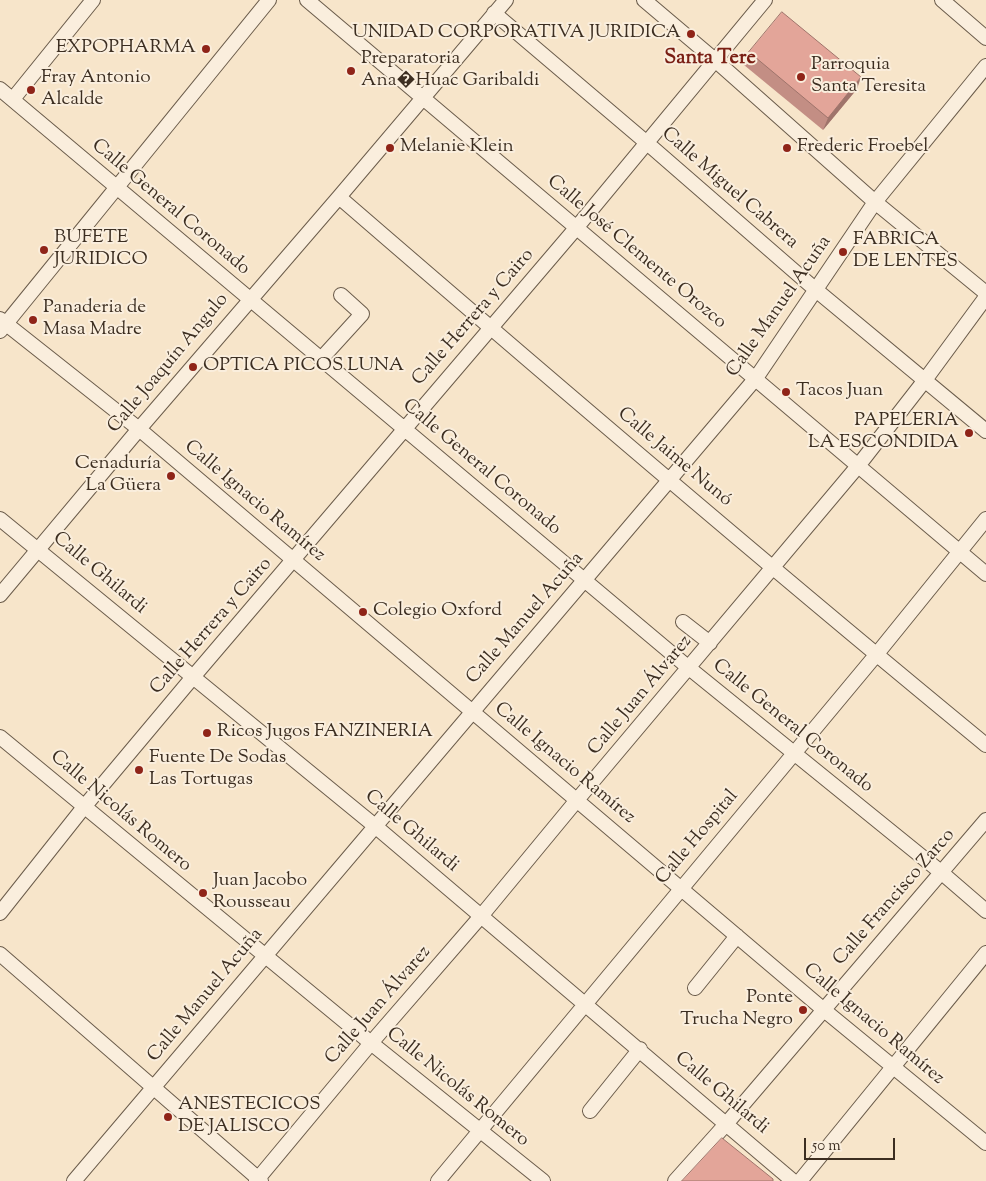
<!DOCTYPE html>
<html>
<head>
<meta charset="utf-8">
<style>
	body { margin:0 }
	#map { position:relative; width:986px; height:1181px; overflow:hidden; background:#f7e5ca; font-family:"Sorts Mill Goudy",serif }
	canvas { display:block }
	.scale { position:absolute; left:804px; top:1138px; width:91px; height:22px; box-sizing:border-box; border:2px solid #3c2e21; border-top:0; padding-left:6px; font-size:15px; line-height:18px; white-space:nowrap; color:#3c2e21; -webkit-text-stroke:4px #faeedd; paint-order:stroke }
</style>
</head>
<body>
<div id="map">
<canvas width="986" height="1181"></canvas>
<div class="scale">50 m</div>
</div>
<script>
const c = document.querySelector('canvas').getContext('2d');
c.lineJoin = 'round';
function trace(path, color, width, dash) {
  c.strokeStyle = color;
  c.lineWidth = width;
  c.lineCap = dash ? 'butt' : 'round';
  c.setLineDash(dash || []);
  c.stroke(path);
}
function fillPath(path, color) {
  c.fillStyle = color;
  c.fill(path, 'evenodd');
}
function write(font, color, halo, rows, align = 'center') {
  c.font = font + ' "Sorts Mill Goudy",serif';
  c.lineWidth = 4;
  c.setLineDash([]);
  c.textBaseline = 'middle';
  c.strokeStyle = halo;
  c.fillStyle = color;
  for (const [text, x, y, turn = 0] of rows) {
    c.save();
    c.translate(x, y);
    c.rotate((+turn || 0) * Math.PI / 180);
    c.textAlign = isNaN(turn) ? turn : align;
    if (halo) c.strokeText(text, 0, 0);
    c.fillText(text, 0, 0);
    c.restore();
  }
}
const minor = new Path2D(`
	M307 0 986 574
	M644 0 715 60 875 202 986 293
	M942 0 986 38
	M494 13 647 143 816 290 986 431
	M0 89 689 668 942 873 986 911
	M13 99 93 0
	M339 197C553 382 768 566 986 745
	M0 319 139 429 824 1010 986 1143
	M0 331 269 0
	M321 359 362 314 341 295
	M0 519 375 826 793 1181
	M0 595 139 429 339 197 506 0
	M683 622 710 643
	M0 737 371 1043 543 1181
	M0 913 84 807 193 677 577 227 765 0
	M0 954 261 1181
	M695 988 737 936
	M590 1111 640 1049
	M74 1181 756 378 875 202 986 66
	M256 1181 371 1043 482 915 577 800 858 466 925 380 986 297
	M438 1181 876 655 986 519
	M675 1181 727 1123 986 820
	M800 1181 986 953`);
const wall = new Path2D(`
	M749 52 857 89 823 130 744 65Z`);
const shadedWall = new Path2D(`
	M861 77 857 89 823 130 828 118Z`);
const building = new Path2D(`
	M782 12 861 77 828 118 749 52Z
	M722 1138 773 1179V1181H682Z`);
const markers = [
	[691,34,5,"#8f2418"],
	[206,49,5,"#8f2418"],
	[351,71,5,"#8f2418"],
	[801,77,5,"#8f2418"],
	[31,90,5,"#8f2418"],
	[390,148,5,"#8f2418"],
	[787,148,5,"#8f2418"],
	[44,250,5,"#8f2418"],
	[843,252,5,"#8f2418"],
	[33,320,5,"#8f2418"],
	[193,367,5,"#8f2418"],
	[786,392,5,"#8f2418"],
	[969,433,5,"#8f2418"],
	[171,476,5,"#8f2418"],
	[363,612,5,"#8f2418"],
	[207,733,5,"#8f2418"],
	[139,770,5,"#8f2418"],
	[203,893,5,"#8f2418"],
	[803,1010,5,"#8f2418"],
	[168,1117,5,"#8f2418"]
];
const poiNames = [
	["UNIDAD CORPORATIVA JURIDICA",681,34,"right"],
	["EXPOPHARMA",196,49,"right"],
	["Preparatoria",361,60],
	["Ana�Huac Garibaldi",361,82],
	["Parroquia",811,66],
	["Santa Teresita",811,88],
	["Fray Antonio",41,79],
	["Alcalde",41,101],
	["Melanie Klein",400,148],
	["Frederic Froebel",797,148],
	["BUFETE",54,239],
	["JURIDICO",54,261],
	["FABRICA",853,241],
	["DE LENTES",853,263],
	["Panaderia de",43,309],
	["Masa Madre",43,331],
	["OPTICA PICOS LUNA",203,367],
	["Tacos Juan",796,392],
	["PAPELERIA",959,422,"right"],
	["LA ESCONDIDA",959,444,"right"],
	["Cenaduría",161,465,"right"],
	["La Güera",161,487,"right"],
	["Colegio Oxford",373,612],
	["Ricos Jugos FANZINERIA",217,733],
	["Fuente De Sodas",149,759],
	["Las Tortugas",149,781],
	["Juan Jacobo",213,882],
	["Rousseau",213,904],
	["Ponte",793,999,"right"],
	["Trucha Negro",793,1021,"right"],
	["ANESTECICOS",178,1106],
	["DE JALISCO",178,1128]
];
const streetNames = [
	["Calle Miguel Cabrera",729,189,41],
	["Calle General Coronado",170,208,40],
	["Calle José Clemente Orozco",636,253,40],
	["Calle Manuel Acuña",780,307,-55],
	["Calle Herrera y Cairo",474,318,-49],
	["Calle Joaquín Angulo",169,364,-50],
	["Calle Jaime Nunó",674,458,40],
	["Calle General Coronado",481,468,40],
	["Calle Ignacio Ramírez",254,502,40],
	["Calle Ghilardi",99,574,40],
	["Calle Manuel Acuña",526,619,-49],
	["Calle Herrera y Cairo",212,627,-49],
	["Calle Juan Álvarez",641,696,-50],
	["Calle General Coronado",792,727,39],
	["Calle Ignacio Ramírez",564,764,40],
	["Calle Nicolás Romero",120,812,40],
	["Calle Ghilardi",411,832,40],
	["Calle Hospital",698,838,-50],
	["Calle Francisco Zarco",895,898,-49],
	["Calle Manuel Acuña",206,996,-50],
	["Calle Juan Álvarez",379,1006,-49],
	["Calle Ignacio Ramírez",873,1025,40],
	["Calle Nicolás Romero",457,1088,39],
	["Calle Ghilardi",721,1094,40]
];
const neighbourhoodNames = [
	["Santa Tere",710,60]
];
trace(minor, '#6b5c4b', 16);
trace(minor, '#faeedd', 14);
fillPath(wall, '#c38e84');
fillPath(shadedWall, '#9f746b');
fillPath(building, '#e3a599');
trace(building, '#9f746b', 1);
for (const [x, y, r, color] of markers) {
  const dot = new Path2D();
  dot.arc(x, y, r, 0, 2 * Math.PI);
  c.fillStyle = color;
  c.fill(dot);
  trace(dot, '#faeedd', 2);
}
write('19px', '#3c2e21', '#faeedd', poiNames, 'left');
write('19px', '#3c2e21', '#faeedd', streetNames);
write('bold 20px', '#7a1f14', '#faeedd', neighbourhoodNames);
</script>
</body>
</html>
